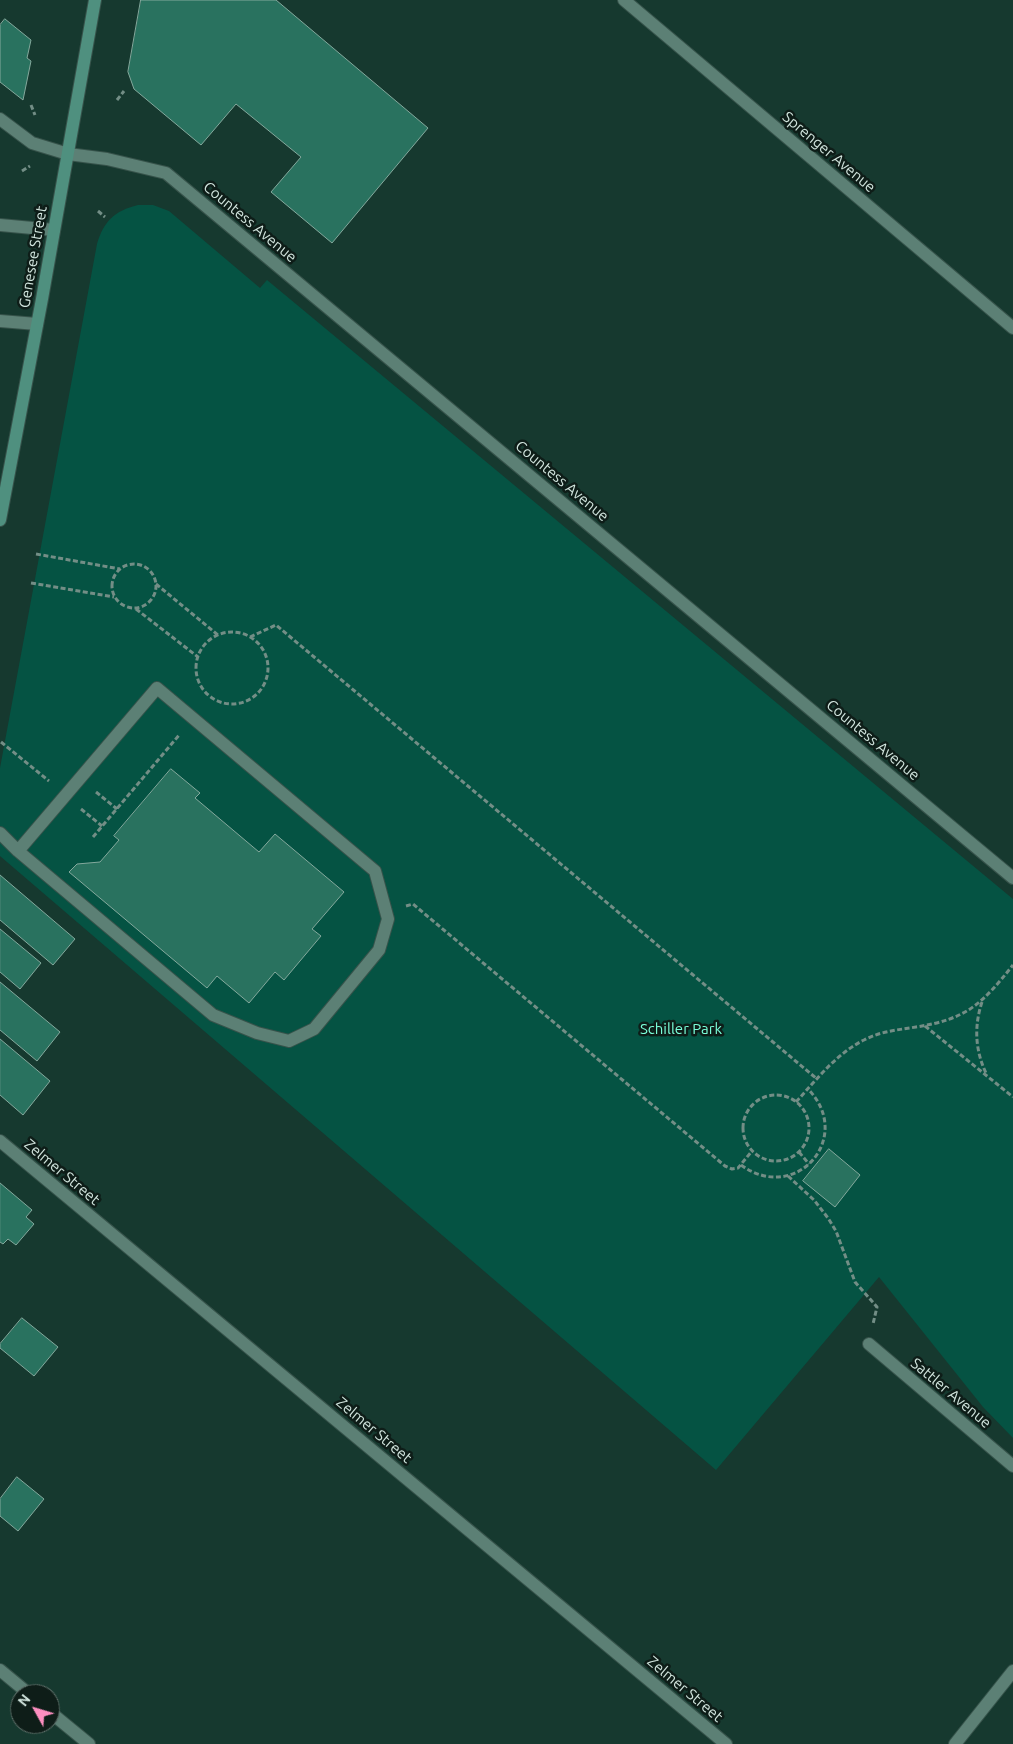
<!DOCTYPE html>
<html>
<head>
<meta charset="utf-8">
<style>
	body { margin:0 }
	#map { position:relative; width:1013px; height:1744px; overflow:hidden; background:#16392f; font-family:Ubuntu,sans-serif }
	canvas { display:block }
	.north { position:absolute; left:10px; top:1684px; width:50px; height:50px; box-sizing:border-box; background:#0e1d18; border:1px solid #5c6d67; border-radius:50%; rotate:309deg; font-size:14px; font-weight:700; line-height:20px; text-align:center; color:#d2e5de }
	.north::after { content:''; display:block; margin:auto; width:18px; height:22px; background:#fd8ec0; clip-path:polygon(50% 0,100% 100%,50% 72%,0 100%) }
</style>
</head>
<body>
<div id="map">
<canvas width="1013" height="1744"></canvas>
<div class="north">N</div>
</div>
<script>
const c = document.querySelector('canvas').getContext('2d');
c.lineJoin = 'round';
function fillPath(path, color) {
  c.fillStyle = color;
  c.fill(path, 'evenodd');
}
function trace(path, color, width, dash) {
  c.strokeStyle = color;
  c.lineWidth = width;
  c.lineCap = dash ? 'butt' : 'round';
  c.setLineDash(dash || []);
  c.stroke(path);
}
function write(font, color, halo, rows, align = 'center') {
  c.font = font + ' Ubuntu,sans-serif';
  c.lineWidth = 5;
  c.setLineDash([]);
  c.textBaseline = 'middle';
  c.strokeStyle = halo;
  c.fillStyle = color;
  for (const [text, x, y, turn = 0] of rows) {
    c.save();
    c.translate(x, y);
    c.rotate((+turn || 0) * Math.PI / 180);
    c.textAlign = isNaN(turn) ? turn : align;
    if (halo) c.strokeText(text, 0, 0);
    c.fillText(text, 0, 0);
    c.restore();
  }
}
const green = new Path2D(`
	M138 205H153L169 211 260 288 267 280 1013 899V1438L983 1407 879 1277 716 1470 0 856V768L97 244C104 221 114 211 138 205Z`);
const building = new Path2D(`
	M141 0H276L428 128 332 243 271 192 301 157 236 104 201 145 134 89 128 72Z
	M5 19 31 40 27 58 31 61 23 100 0 82V25Z
	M171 769 200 793 195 798 259 852 275 834 344 892 312 929 321 936 284 980 275 972 249 1003 217 976 207 988 69 872 77 864 100 862 119 840 114 836Z
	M0 875 75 939 53 965 0 920Z
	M0 929 41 963 20 989 0 972Z
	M0 982 60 1032 37 1061 0 1030Z
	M0 1039 50 1081 23 1115 0 1095Z
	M829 1149 860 1175 835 1207 803 1181Z
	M0 1183 32 1210 26 1217 34 1224 16 1245 8 1239 3 1244 0 1242Z
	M22 1318 58 1347 34 1376 0 1348V1344Z
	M17 1477 44 1499 18 1531 0 1516V1499Z`);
const path = new Path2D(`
	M117 100 124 91
	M31 105 35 115
	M22 171 30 166
	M98 211 105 217
	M36 554 120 569
	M112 586a22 22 0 1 1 44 0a22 22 0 1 1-44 0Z
	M31 583 114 597
	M156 584 218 635
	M136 609 198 657
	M196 668a36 36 0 1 1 72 0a36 36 0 1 1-72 0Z
	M250 637 276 625 817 1079
	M1 742 49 781
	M96 792 117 809
	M81 809 102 826
	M93 837 180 734
	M406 906 413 904 426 915 725 1166 732 1169 738 1168 752 1151
	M982 1002C974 1026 975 1050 986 1073
	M925 1026 1013 1097
	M743 1128a33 33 0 1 1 66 0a33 33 0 1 1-66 0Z
	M796 1102C817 1079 836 1054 864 1040 881 1031 898 1030 916 1027 967 1019 982 1004 1013 965
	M799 1152 809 1164
	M741 1165C796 1205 855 1137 808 1089
	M788 1176 814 1200 828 1218 836 1231 855 1282 877 1307 873 1324`);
const lane = new Path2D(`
	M0 225 54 230
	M0 321 37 324
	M0 833 18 851 213 1015 257 1033 289 1041 314 1029 379 950 388 919 375 871 157 688 18 851`);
const street = new Path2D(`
	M624 0 1013 328
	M0 119 32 143 68 154 107 159 166 173 1013 878
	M0 1141 726 1744
	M869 1344 1013 1466
	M0 1670 29 1694
	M50 1712 89 1744
	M955 1744 1013 1671`);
const secondary = new Path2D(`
	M0 520 42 299 95 0`);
const streetNames = [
	["Sprenger Avenue",829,152,40],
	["Countess Avenue",250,222,40],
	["Genesee Street",33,257,-80],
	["Countess Avenue",562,481,40],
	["Countess Avenue",873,740,40],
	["Zelmer Street",62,1172,40],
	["Sattler Avenue",951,1393,40],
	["Zelmer Street",374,1430,40],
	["Zelmer Street",685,1689,40]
];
const parkNames = [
	["Schiller Park",681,1029]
];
fillPath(green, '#055343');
fillPath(building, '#29725f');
trace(building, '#84a99d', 1);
trace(lane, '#37534b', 14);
trace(street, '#37534b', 14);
trace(secondary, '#37534b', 14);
trace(path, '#738e86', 3, [5, 2.5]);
trace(lane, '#5c8075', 12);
trace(street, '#5c8075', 12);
trace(secondary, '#4f907f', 12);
write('15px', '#d2e5de', '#0e1d18', streetNames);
write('15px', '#7bffda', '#0e1d18', parkNames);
</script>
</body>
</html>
